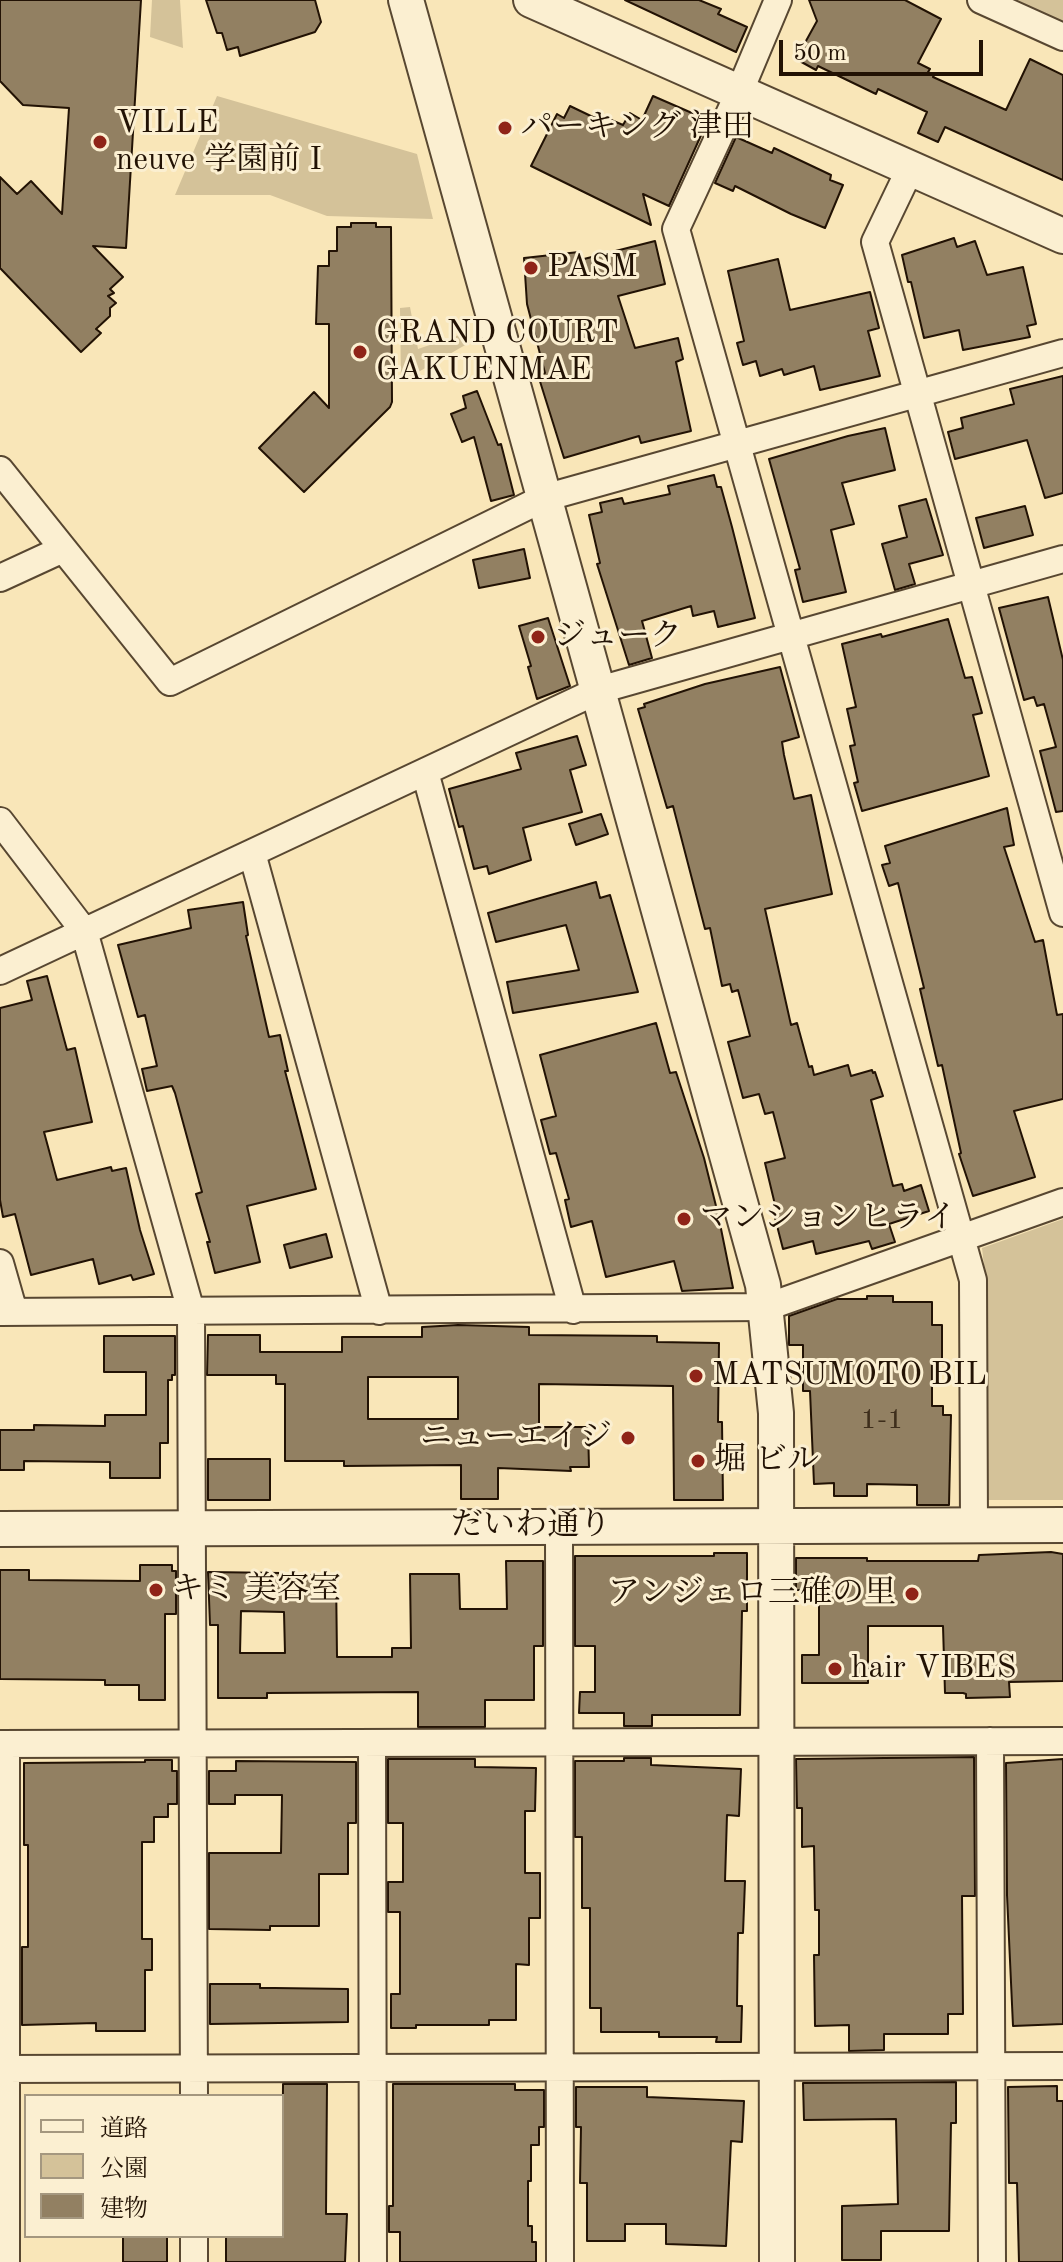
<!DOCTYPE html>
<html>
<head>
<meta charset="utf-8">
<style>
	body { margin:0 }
	#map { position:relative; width:1063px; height:2262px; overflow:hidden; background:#f9e6b8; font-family:"Old Standard TT","Noto Serif JP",serif }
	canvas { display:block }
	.legend { position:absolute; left:24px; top:2094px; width:260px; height:144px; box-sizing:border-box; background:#fbefd1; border:2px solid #a4977f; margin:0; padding:10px 14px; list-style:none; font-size:24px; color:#221204 }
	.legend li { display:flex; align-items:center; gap:16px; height:40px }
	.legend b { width:40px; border:2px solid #a4977f }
	.scale { position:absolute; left:779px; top:40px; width:204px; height:36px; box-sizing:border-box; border:4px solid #221204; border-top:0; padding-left:10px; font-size:24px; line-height:28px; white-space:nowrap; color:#221204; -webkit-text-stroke:6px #fbefd1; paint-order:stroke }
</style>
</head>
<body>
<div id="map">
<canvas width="1063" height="2262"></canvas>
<ul class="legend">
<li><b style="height:10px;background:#fbefd1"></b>道路</li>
<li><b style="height:22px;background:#d4c299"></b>公園</li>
<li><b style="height:22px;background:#928062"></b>建物</li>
</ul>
<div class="scale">50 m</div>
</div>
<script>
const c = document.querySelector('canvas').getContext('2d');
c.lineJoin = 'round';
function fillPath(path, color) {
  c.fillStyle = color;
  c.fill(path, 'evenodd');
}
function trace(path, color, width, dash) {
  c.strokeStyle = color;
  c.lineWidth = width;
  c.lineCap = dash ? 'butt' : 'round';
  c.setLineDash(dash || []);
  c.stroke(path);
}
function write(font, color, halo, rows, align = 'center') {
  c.font = font + ' "Old Standard TT","Noto Serif JP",serif';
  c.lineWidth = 6;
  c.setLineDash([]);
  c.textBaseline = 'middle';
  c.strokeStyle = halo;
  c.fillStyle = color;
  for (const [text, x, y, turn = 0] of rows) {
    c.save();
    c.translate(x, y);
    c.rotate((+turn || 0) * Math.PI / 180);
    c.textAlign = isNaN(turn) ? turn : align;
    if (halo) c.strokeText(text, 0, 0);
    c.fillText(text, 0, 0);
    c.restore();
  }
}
const green = new Path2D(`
	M152 0H180L183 48 150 37Z
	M1014 0H1063V22Z
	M217 96 417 154 433 219 327 216 270 195H175Z
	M410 307 418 349 462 334 467 344 401 382 400 308Z
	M1063 1219V1500H986V1284L982 1248Z`);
const building = new Path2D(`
	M0 0H141L126 248 93 246 123 277 110 289 114 293 108 296 116 303 110 308V316L96 329 101 333 81 352 0 268V177L17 194 31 181 62 214 69 108 23 105 0 81Z
	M206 0H315L321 22 315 32 240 56 238 47 227 50 222 33H217Z
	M625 0H699L721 9 718 14 747 27 736 52Z
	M809 0H905L941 19 918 63 930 69 928 72 934 75 933 77 1006 110 1030 59 1063 75V180L945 127 938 142 918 133 927 112 878 89 876 94 818 66 816 70 796 59 817 21Z
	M653 96 708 120 669 206 643 194 651 225 531 166 557 114 564 118 570 106 595 118 597 114 623 125 630 113 642 120Z
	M736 137 772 153 774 148 831 175 830 180 843 185 825 228 791 214 735 186 733 191 715 183Z
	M351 223H376V227H391L392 402 390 407 304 492 259 448 314 392 329 408V324H316L318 266H329V251H337V227H351Z
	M954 238 957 247 975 241 987 275 1023 267 1036 324 1027 326 1030 337 963 350 959 330 924 338 911 282H908L902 255Z
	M655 241 665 284 618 296 635 348 678 338 683 359 676 362 691 431 641 443 639 436 564 458 538 375 545 373 527 304 524 258 579 252 580 260Z
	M778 259 790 310 870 292 879 328 868 331 880 376 820 390 814 366 784 375 782 369 760 376 756 361 743 365 737 343 744 341 728 271Z
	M1063 376V493L1045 498 1027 440 955 459 948 432 963 428 961 418 1014 404 1010 389Z
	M477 391 498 445 501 444 514 495 491 501 474 437 462 442 451 414 466 408 463 396Z
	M885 428 895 470 842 483 854 524 831 530 846 592 803 602 795 570 800 569 769 459 848 436Z
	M714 475 717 487H721L732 527 755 618 718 627 714 611 693 616 691 606 642 621 652 658 629 665 597 564 600 563 589 515 602 512 600 503 622 498 624 504 670 494 668 486Z
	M926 499 943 555 909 564 915 584 895 590 882 544 907 537 899 506Z
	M1025 506 1033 535 984 548 976 518Z
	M524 549 530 578 479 588 473 560Z
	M1048 597 1063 660V811L1056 812 1040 751 1056 747 1044 704 1037 706 1034 697 1024 700 999 608Z
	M548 618 570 686 537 699 528 667 531 666 519 626Z
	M948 619 965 678 972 677 982 713 973 715 989 776 862 811 854 783 858 782 850 746 855 745 847 709 856 707 842 644 881 634 882 637Z
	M780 667 799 737 782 742 784 755 794 799 811 795 832 894 765 909 791 1025 797 1023 809 1067 812 1066 814 1075 848 1065 851 1076 872 1070 873 1073 875 1072 883 1096 871 1100 893 1186 902 1184 904 1191 921 1185 929 1211 889 1224 895 1242 872 1249 869 1241 816 1254 813 1241 783 1249 774 1214 777 1213 765 1163 785 1158 773 1112 765 1114 759 1094 743 1098 728 1042 750 1036 738 990 732 992 730 984 722 986 710 928 705 929 673 806 667 808 638 709 645 707 644 704 705 684Z
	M577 736 586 765 570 770 582 812 523 828 531 860 489 874 487 866 474 869 463 826 459 827 449 789 521 769 516 753Z
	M1007 808 1014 845 1004 847 1035 942 1043 940 1057 1015 1063 1014V1099L1014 1111 1035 1177 973 1196 959 1154 961 1153 942 1065 938 1066 920 989 924 988 898 883 889 886 882 865 890 863 885 846Z
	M601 814 608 834 576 845 569 824Z
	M596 882 600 898 610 895 638 992 513 1013 507 982 579 970 566 925 496 942 488 913Z
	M243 902 248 935 246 936 269 1037 280 1035 288 1071H285L316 1189 247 1206 260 1262 215 1273 207 1242H210L196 1194 202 1192 175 1093 172 1086 147 1091 142 1069 157 1066 145 1015 138 1017 118 945 191 928 188 910Z
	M47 976 67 1050 75 1048 92 1122 44 1132 57 1180 111 1167 112 1171 126 1168 140 1230 154 1274 133 1280 131 1275 99 1284 93 1259 31 1275 15 1214 3 1217 0 1200V1008L32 1000 27 981Z
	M656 1023 670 1073 676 1072 704 1158 718 1214 733 1288 682 1291 674 1261 606 1277 592 1221 571 1227 565 1200 569 1199 556 1153 550 1154 541 1120 556 1116 540 1055Z
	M326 1234 332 1257 290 1268 284 1245Z
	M867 1296H893V1302H932V1325H942V1360H932V1406H943V1415H951L949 1505H917V1485L867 1484V1496H834V1483L814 1484 810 1391H803V1345H789V1316L837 1299H867Z
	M458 1325 529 1327V1335L657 1336V1342L719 1343 718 1422H722L723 1500H674L673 1386 539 1384V1427H588L589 1467H570L571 1471 498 1468V1499H461V1465L344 1466V1461H285V1384H276V1375H207L208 1335H260V1352H342V1337H422V1327ZM368 1377H458V1419H368Z
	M104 1336H175V1375H172V1380H168V1443H160V1478H110V1462L24 1461V1470H0V1430H34V1425L105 1426V1415H146V1372H104Z
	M208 1459H270V1500H208Z
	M1051 1552 1063 1554V1681L1009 1682 1010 1697 966 1698V1694L963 1693H945L943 1626H868V1683H802V1655H819V1590H796V1558H867V1561H978L979 1555Z
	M714 1553H747V1611H742L740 1715H652V1726H624V1713H579L580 1692H595V1646H575V1556H714Z
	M506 1561H543V1646H534V1700H485V1727H418V1692L267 1693V1698H218V1625H210L208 1572 281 1573V1575H336L337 1657H392V1648H411L410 1574H459L460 1609H507ZM241 1611 284 1612 285 1653H240Z
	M140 1565H172V1571H176V1614H165V1700H139V1685H105V1680L0 1679V1570H29V1580L140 1581Z
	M974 1757 975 1896H962L963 2014H948V2034H884V2050L849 2051V2025L815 2026 814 1955H819V1910H815L814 1846 802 1847V1808H797L796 1759Z
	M624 1758H651V1765L741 1769 739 1816 727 1815 725 1881H745L743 1933H738L737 2006H742L741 2042H716L717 2037H659V2032H601V2008H590V1908H582V1837H575V1761H624Z
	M388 1759H475V1767L536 1768 535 1811H525V1873H540V1918H529V1965L516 1964V2020H489V2025H416V2028H391V1994H400V1912H388V1882H403V1823H388Z
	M1063 1759V2024L1013 2026 1007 1895 1006 1763Z
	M145 1760H172V1771H177V1804H168V1817H154V1842H142V1939H152V1970H145V2031H96V2023L22 2025V1947H28V1845H24V1763L145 1762Z
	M236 1761 356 1762V1823H348V1874H319V1926H270V1930L209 1929V1853H281L282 1795H235V1804H209V1771H236Z
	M210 1984H260V1988H275L348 1989V2022L210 2024Z
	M956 2082V2123H951L949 2231H881V2260H842V2206L898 2204 896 2119 804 2120 803 2083Z
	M283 2084H327L326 2214H347L345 2262H226V2236H282Z
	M393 2084H515V2090H544V2127H539V2145H531V2181H528V2226H532V2242H536V2262H400V2232H389V2206H393Z
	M1057 2086V2101H1063V2262H1019L1017 2183H1009L1008 2087Z
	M576 2087H647V2097L744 2101 742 2142 731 2141 726 2246 666 2244V2224H625V2241H587V2183H580L581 2127H576Z
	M123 2236H167V2262H123Z`);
const minor = new Path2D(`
	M778 0 739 93 676 229 973 1280 974 1525
	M981 0 1063 37
	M911 167 875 242 1063 913
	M0 470 170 682 544 498 1063 353
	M0 578 63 549
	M425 772 573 1310
	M0 821 84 931 191 1311 194 2096
	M252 853 379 1311
	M0 971 599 690 1063 559
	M0 1263 14 1312
	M0 1312 767 1307 1063 1202
	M559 1526 560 2262
	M990 1741 992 2262
	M372 1743 373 2262
	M0 1744 1063 1741
	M6 1744V2262
	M0 2069 1063 2066
	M194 2236V2262`);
const tertiary = new Path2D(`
	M406 0 763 1285 776 1413 777 2262
	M531 0 1063 236
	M0 1529 1063 1525`);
const markers = [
	[505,128,8,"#8f2418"],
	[100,142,8,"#8f2418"],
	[531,268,8,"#8f2418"],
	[360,352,8,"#8f2418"],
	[538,637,8,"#8f2418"],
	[684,1219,8,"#8f2418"],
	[696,1376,8,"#8f2418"],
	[628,1438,8,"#8f2418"],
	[698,1461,8,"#8f2418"],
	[156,1590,8,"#8f2418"],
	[912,1594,8,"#8f2418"],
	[835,1669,8,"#8f2418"]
];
const numberNames = [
	["1-1",882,1421]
];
const poiNames = [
	["VILLE",116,124],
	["neuve 学園前 I",116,161],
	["パーキング 津田",521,128],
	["PASM",547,268],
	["GRAND COURT",376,334],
	["GAKUENMAE",376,371],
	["ジューク",554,637],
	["マンションヒライ",700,1219],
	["MATSUMOTO BIL",712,1376],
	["ニューエイジ",612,1438,"right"],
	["堀 ビル",714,1461],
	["キミ 美容室",172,1590],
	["アンジェロ三碓の里",896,1594,"right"],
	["hair VIBES",851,1669]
];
const streetNames = [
	["だいわ通り",531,1526]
];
fillPath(green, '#d4c299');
fillPath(building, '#928062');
trace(building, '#221204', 2);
trace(minor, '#584731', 30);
trace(tertiary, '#584731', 38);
trace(minor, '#fbefd1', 26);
trace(tertiary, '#fbefd1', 34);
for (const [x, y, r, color] of markers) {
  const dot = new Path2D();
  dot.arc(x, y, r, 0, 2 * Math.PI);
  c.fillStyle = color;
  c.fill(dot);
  trace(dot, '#fbefd1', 3);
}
write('28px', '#3e2e1c', null, numberNames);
write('32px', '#221204', '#fbefd1', poiNames, 'left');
write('32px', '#221204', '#fbefd1', streetNames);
</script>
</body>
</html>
